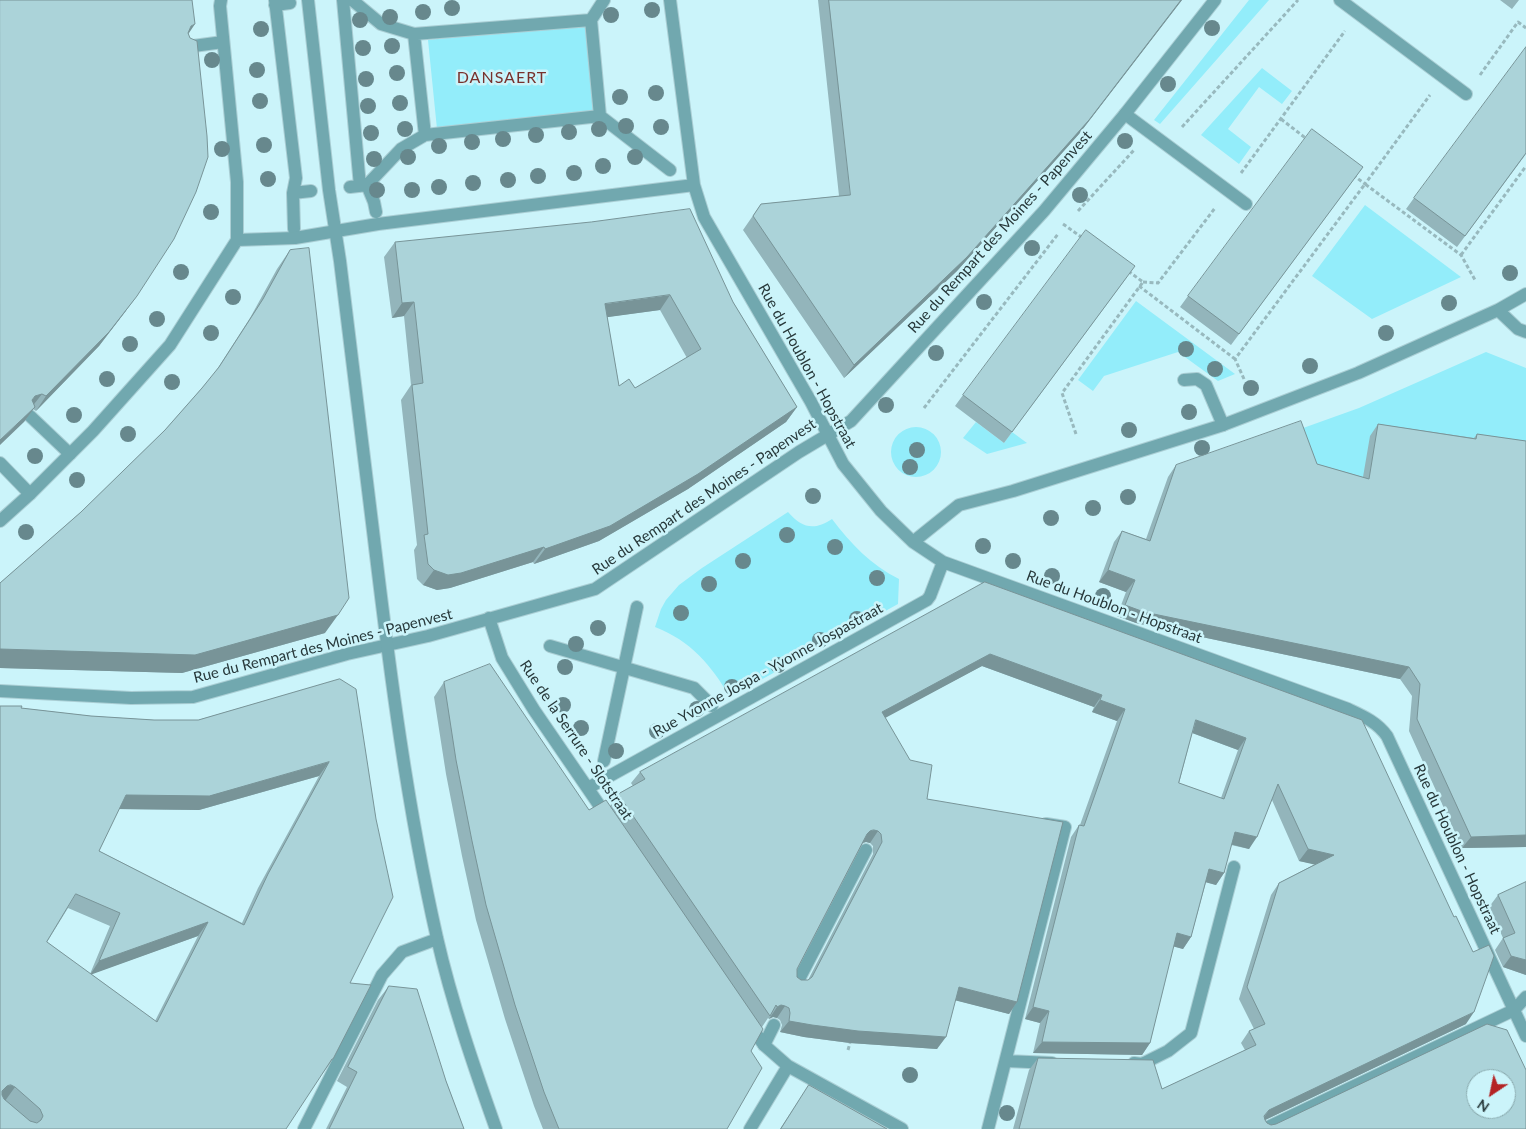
<!DOCTYPE html>
<html>
<head>
<meta charset="utf-8">
<style>
	body { margin:0 }
	#map { position:relative; width:1526px; height:1129px; overflow:hidden; background:#cbf4fa; font-family:Lato,sans-serif }
	canvas { display:block }
	.north { position:absolute; left:1466px; top:1069px; width:50px; height:50px; box-sizing:border-box; background:#cbf4fa; border:1px solid #89a9ad; border-radius:50%; rotate:214deg; font-size:14px; font-weight:700; line-height:20px; text-align:center; color:#27383a }
	.north::after { content:''; display:block; margin:auto; width:18px; height:22px; background:#b42425; clip-path:polygon(50% 0,100% 100%,50% 72%,0 100%) }
</style>
</head>
<body>
<div id="map">
<canvas width="1526" height="1129"></canvas>
<div class="north">N</div>
</div>
<script>
const c = document.querySelector('canvas').getContext('2d');
c.lineJoin = 'round';
function fillPath(path, color) {
  c.fillStyle = color;
  c.fill(path, 'evenodd');
}
function trace(path, color, width, dash) {
  c.strokeStyle = color;
  c.lineWidth = width;
  c.lineCap = dash ? 'butt' : 'round';
  c.setLineDash(dash || []);
  c.stroke(path);
}
function write(font, color, halo, rows, align = 'center') {
  c.font = font + ' Lato,sans-serif';
  c.lineWidth = 5;
  c.setLineDash([]);
  c.textBaseline = 'middle';
  c.strokeStyle = halo;
  c.fillStyle = color;
  for (const [text, x, y, turn = 0] of rows) {
    c.save();
    c.translate(x, y);
    c.rotate((+turn || 0) * Math.PI / 180);
    c.textAlign = isNaN(turn) ? turn : align;
    if (halo) c.strokeText(text, 0, 0);
    c.fillText(text, 0, 0);
    c.restore();
  }
}
const green = new Path2D(`
	M1249 0H1269L1160 124 1154 120Z
	M585 23 596 112 437 129 428 40Z
	M1262 68 1292 91 1282 104 1259 87 1228 129 1251 147 1239 164 1201 135Z
	M1365 205 1461 277 1372 319 1312 276Z
	M1136 301 1235 374 1218 381 1178 352 1104 376 1093 391 1078 380Z
	M1486 352 1526 368V454L1360 491 1315 478 1292 432 1359 408Z
	M976 422 1004 443 1012 432 1027 443 987 454 963 438Z
	M891 452a25 25 0 1 1 50 0a25 25 0 1 1-50 0Z
	M788 512C802 528 814 531 832 519 851 544 871 565 899 579L898 604 730 697C711 665 691 641 655 627L661 609 666 600 679 585 702 568Z`);
const path = new Path2D(`
	M1480 75 1518 22 1526 28
	M1281 119 1308 140
	M1182 127 1298 0
	M1241 173 1345 31
	M1353 175 1365 184 1430 95
	M1078 211 1135 149
	M1063 224 1084 239
	M1461 255 1526 166
	M1143 282 1158 283 1215 208
	M1139 286 1235 359
	M1244 379 1235 359 1365 184 1461 255 1475 280
	M924 408 1058 234
	M1076 434 1062 393 1143 282 1128 271
	M848 1050 850 1043`);
const service = new Path2D(`
	M1340 0 1466 94
	M186 47 223 42
	M1125 114 1246 204
	M1184 380 1197 379 1206 385 1223 425
	M30 416 70 454
	M0 463 30 494
	M796 985 866 850
	M764 1045 774 1025
	M1006 1061 1052 1063
	M1134 1063 1142 1064 1168 1051 1191 1033 1234 867
	M988 1129 1065 827 1046 824`);
const pedestrian = new Path2D(`
	M275 0 296 178 293 193 294 229
	M343 0 360 186
	M352 0 381 24 414 34 591 20
	M275 5 290 3
	M414 34 425 135
	M600 116 670 170
	M367 185 374 202 376 212
	M350 187 367 185 401 149 425 135 600 116 591 20 604 0
	M293 193 311 191
	M550 646 694 688 712 706
	M604 761 637 607`);
const minor = new Path2D(`
	M221 0 220 6 237 182V240L295 238 378 224 694 185
	M670 0 694 185 704 217 811 402 843 464 881 511 913 542 943 562 1348 709C1363 716 1377 722 1387 736L1526 1036
	M1498 310 1518 329 1526 332
	M0 521 30 494 93 431 170 345 237 240
	M913 542 959 505 1013 491 1223 425 1358 373 1498 310 1526 294
	M489 618 502 658 534 710 608 818
	M0 691 131 698 193 697 347 654 428 636 595 589 799 452 851 421 1044 211 1125 114 1215 0
	M588 788 927 600 930 596 943 562
	M749 1024 764 1045 788 1066 902 1129
	M304 1129 382 975 402 952 437 939
	M750 1129 788 1066
	M1264 1129 1514 1010 1526 997`);
const tertiary = new Path2D(`
	M308 0 329 190 340 261C351 354 363 446 374 539 390 673 407 806 437 938 452 1003 474 1067 496 1129`);
const trees = [
	[452,8],
	[652,10],
	[423,12],
	[611,15],
	[390,17],
	[360,20],
	[1212,28],
	[261,29],
	[392,46],
	[363,48],
	[212,60],
	[257,70],
	[397,73],
	[366,79],
	[1168,84],
	[656,93],
	[620,97],
	[260,101],
	[400,103],
	[368,106],
	[626,126],
	[661,127],
	[405,129],
	[599,129],
	[569,132],
	[371,133],
	[536,135],
	[503,139],
	[1125,141],
	[472,142],
	[264,145],
	[439,146],
	[222,149],
	[408,157],
	[635,157],
	[374,159],
	[603,166],
	[574,173],
	[538,176],
	[268,179],
	[508,180],
	[473,183],
	[439,187],
	[377,190],
	[412,190],
	[1080,195],
	[211,212],
	[1032,248],
	[181,272],
	[1510,273],
	[233,297],
	[984,302],
	[1449,303],
	[157,319],
	[211,333],
	[1386,333],
	[130,344],
	[1186,349],
	[936,353],
	[1310,366],
	[1215,369],
	[107,379],
	[172,382],
	[1251,388],
	[886,405],
	[1189,412],
	[74,415],
	[1129,430],
	[128,434],
	[1202,448],
	[917,450],
	[35,456],
	[910,467],
	[77,480],
	[813,496],
	[1128,497],
	[1093,508],
	[1051,518],
	[26,532],
	[787,535],
	[983,546],
	[835,547],
	[743,561],
	[1013,561],
	[1052,576],
	[877,578],
	[709,584],
	[1103,596],
	[681,613],
	[857,619],
	[598,628],
	[820,640],
	[576,644],
	[778,665],
	[565,667],
	[732,687],
	[563,705],
	[697,709],
	[581,728],
	[657,731],
	[616,751],
	[910,1075],
	[1007,1113]
];
const wall = new Path2D(`
	M818 0H1182L1079 134 957 271 844 378 743 230 761 204 839 196Z
	M1500 0H1519L1512 9Z
	M188 34 126 311 99 346 36 411 33 409 24 422Z
	M1526 154 1457 247 1406 209 1414 198Z
	M1363 167 1231 345 1180 307 1188 296Z
	M395 242 733 302 797 407 786 422 688 489 599 541 534 564 533 562 450 588 437 590 423 585 417 579 414 550 417 545 401 400 411 385 404 316 392 318 384 257ZM660 310 687 358 635 388 619 386 607 317Z
	M290 250 325 633 182 673 0 668V583L81 512 165 430 202 388 214 374 250 318 277 269Z
	M1127 277 1004 443 955 406 963 395Z
	M1378 424 1474 438 1477 434 1526 441V847L1462 848 1409 731 1412 696 1400 679 1136 623 1117 616 1126 592 1099 582 1114 542 1122 531 1146 539 1168 477 1176 465 1317 464 1363 477 1370 436Z
	M985 582 1362 720 1466 1024 1265 1120 1267 1123 1271 1125 1526 1129H1013L1029 1070 1038 1058 1162 1089 1245 1050 1241 1043 1249 1031 1254 1029 1239 999 1271 895 1279 883 1315 864 1299 861 1272 800 1249 849 1231 845 1224 873 1216 885 1206 882 1191 937 1183 949 1173 946 1150 1043 1142 1055 1033 1053 1040 1023 1025 1019 1071 837 1079 825H1080L1117 721 1092 712 1094 707 982 666 885 717 927 799 1017 1002 1009 1014 955 1000 937 1049 850 1043 804 1037 780 1032 782 1025 780 1020 777 1018 773 1017 769 1019 768 1018 762 1027 751 1051 727 1129H543L534 1106 505 1019 476 920 462 856 446 774 434 697 444 682 589 810 610 806 618 794 633 786 631 783 640 772ZM1192 733 1238 750 1221 798 1179 783ZM866 842 870 843 873 846V854L808 980H801L797 977V969L863 843Z
	M340 679 350 983 333 1059 323 1073 0 1129 21 708 91 716 154 720H198ZM319 776 258 888 242 923 99 851 119 809 199 810ZM68 908 110 926 90 974 47 942ZM198 936 155 1021 91 974Z
	M1526 882V975L1503 967 1495 950 1503 938 1489 907 1498 895Z
	M389 986 446 1081 464 1129H326L347 1087 337 1081 378 1000Z
	M809 1085 887 1129H780Z`);
const shadedWall = new Path2D(`
	M1181 0H1182L1079 134 957 271 844 378 854 365Z
	M195 24 185 39 191 26Z
	M670 295 660 310 594 319 605 304Z
	M137 296 99 346 36 411 46 396Z
	M414 302 404 316 392 318 402 303Z
	M42 394 31 408 24 410 35 396Z
	M35 407 24 422 0 445V440Z
	M797 407 786 422 688 489 599 541 534 564 545 549Z
	M544 547 533 562 450 588 437 590 423 585 434 570Z
	M1108 570 1135 580 1126 592 1099 582Z
	M1125 605 1409 667 1400 679 1136 623 1117 616Z
	M338 615 325 633 182 673 0 668V649Z
	M990 654 1102 695 1094 707 982 666 874 724 882 712Z
	M1100 700 1125 709 1117 721 1092 712Z
	M1196 720 1246 738 1238 750 1187 731Z
	M329 762 319 776 199 810 116 809 126 795Z
	M874 830 878 831 870 843 866 842 862 843 867 834 870 831Z
	M1235 832 1257 837 1249 849 1226 843Z
	M1526 835V847L1462 848 1471 837Z
	M1308 849 1334 855 1325 867 1299 861Z
	M1209 869 1224 873 1216 885 1201 881Z
	M208 922 198 936 90 975 99 961Z
	M1177 933 1191 937 1183 949 1168 945Z
	M1511 956 1526 960V975L1503 967Z
	M959 987 1017 1002 1009 1014 950 999Z
	M781 1005 785 1006 777 1018 773 1017 769 1019 777 1007Z
	M1033 1007 1049 1011 1040 1023 1025 1019Z
	M1474 1012 1466 1024 1261 1122 1269 1110Z
	M789 1021 946 1037 937 1049 850 1043 804 1037 780 1032Z
	M1042 1042 1150 1043 1142 1055 1033 1053Z
	M11 1085 15 1087 5 1101 0 1094 7 1086Z`);
const building = new Path2D(`
	M0 0H192L195 24 191 26 188 33 190 38 197 41 207 136 208 157 196 192 174 239 137 296 109 332 46 396 42 394 35 396 32 400 35 407 0 440Z
	M829 0H1181L1089 120 967 257 854 365 753 216 761 204 850 195Z
	M1526 47V153L1465 236 1414 198Z
	M1312 129 1363 167 1239 334 1188 296Z
	M690 209 733 302 797 407 698 474 610 526 545 549 544 547 461 573 448 575 434 570 428 564 424 535 428 534 412 385 423 383 414 302 402 303 395 242 591 222ZM670 295 701 349 635 388 629 379 619 386 605 304Z
	M1086 230 1135 266 1012 432 963 395Z
	M309 248 349 598 338 615 195 655 0 649V583L81 512 165 430 202 388 219 367 263 299 290 250Z
	M1301 421 1317 464 1369 479 1378 424 1476 439 1477 434 1526 441V835L1471 837 1417 719 1420 684 1409 667 1144 612 1125 605 1135 580 1108 570 1122 531 1150 541 1176 465Z
	M985 582 1362 720 1454 917 1456 916 1473 952 1489 945 1494 956 1474 1012 1269 1110 1264 1116 1265 1120 1267 1123 1271 1125 1276 1124 1487 1024 1507 1030 1526 1070V1129H1019L1038 1058 1153 1060 1162 1089 1256 1045 1249 1031 1265 1024 1247 987 1279 883 1334 855 1308 849 1278 784 1257 837 1235 832 1224 873 1209 869 1191 937 1177 933 1150 1043 1042 1042 1049 1011 1033 1007 1079 825 1084 826 1125 709 1100 700 1102 695 990 654 882 712 910 760 932 765 927 799 1063 822 1017 1002 959 987 946 1037 858 1031 812 1025 789 1021 790 1013 789 1008 785 1006 781 1005 777 1007 776 1005 770 1016 618 794 645 779 640 772ZM1196 720 1246 738 1224 799 1179 783ZM874 830 878 831 881 834 882 842 812 977 808 980H801L797 977V969L867 834 870 831ZM1476 1079H1506V1109H1476Z
	M490 664 589 810 606 800 763 1029 751 1051 762 1068 727 1129H559L544 1092 515 1005 486 905 472 841 456 760 444 682Z
	M340 679 356 689 376 819 393 897 350 983 371 985 333 1059H332L286 1129H0V706H22L21 708 91 716 154 720H198ZM329 762 268 874 244 925 99 851 126 795 209 796ZM76 894 120 913 99 961 208 922 157 1022 47 942ZM11 1085 15 1087 40 1109 43 1116 41 1120 37 1123 30 1121 4 1099 2 1095V1091L7 1086Z
	M1526 882V960L1511 956 1503 938 1515 933 1498 895Z
	M389 986 417 989 446 1081 464 1129H329L357 1072 348 1067Z
	M809 1085 887 1129H781Z`);
const streetNames = [
	["Rue du Rempart des Moines - Papenvest",1000,232,-48],
	["Rue du Houblon - Hopstraat",807,366,61],
	["Rue du Rempart des Moines - Papenvest",704,497,-34],
	["Rue du Houblon - Hopstraat",1114,607,20],
	["Rue du Rempart des Moines - Papenvest",323,646,-14],
	["Rue Yvonne Jospa - Yvonne Jospastraat",768,670,-29],
	["Rue de la Serrure - Slotstraat",576,740,56],
	["Rue du Houblon - Hopstraat",1457,849,65]
];
const neighbourhoodNames = [
	["DANSAERT",502,78]
];
fillPath(green, '#93edfa');
trace(service, '#aaced4', 14);
trace(pedestrian, '#aaced4', 14);
trace(minor, '#aaced4', 14);
trace(tertiary, '#aaced4', 14);
trace(path, '#98b9be', 3, [4, 2.5]);
trace(service, '#71a8af', 12);
trace(pedestrian, '#71a8af', 12);
trace(minor, '#71a8af', 12);
trace(tertiary, '#71a8af', 12);
c.fillStyle = '#67888d';
for (const [x, y] of trees) {
  c.beginPath();
  c.arc(x, y, 8, 0, 2 * Math.PI);
  c.fill();
}
fillPath(wall, '#93b5bb');
fillPath(shadedWall, '#789498');
fillPath(building, '#abd3d9');
trace(building, '#789498', 1);
write('15px', '#27383a', '#cbf4fa', streetNames);
c.letterSpacing = '1px';
write('16px', '#78312c', '#cbf4fa', neighbourhoodNames);
c.letterSpacing = '0px';
</script>
</body>
</html>
